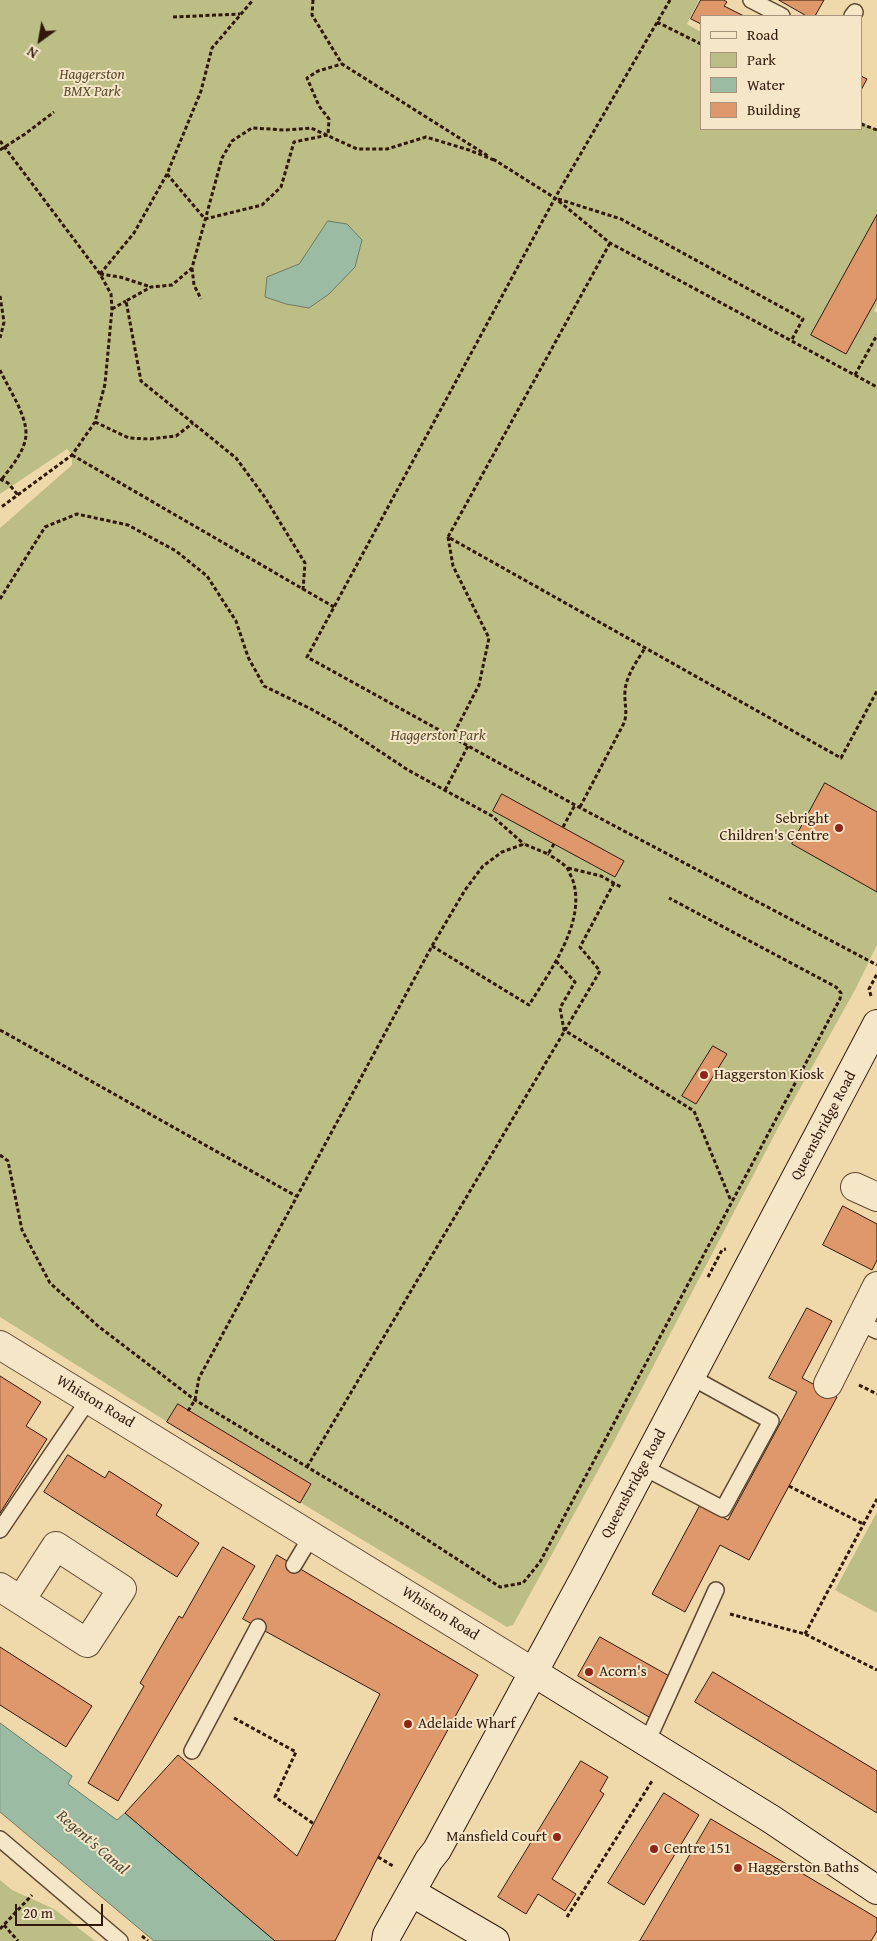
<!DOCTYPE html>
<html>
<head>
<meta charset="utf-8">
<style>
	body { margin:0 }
	#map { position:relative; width:877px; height:1941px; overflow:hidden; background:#efd9aa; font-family:"Gentium Book Plus",serif }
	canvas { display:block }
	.legend { position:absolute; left:700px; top:15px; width:162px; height:115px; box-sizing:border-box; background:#f5e6c8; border:1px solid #a6947c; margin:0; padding:6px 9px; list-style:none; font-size:15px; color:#30190b }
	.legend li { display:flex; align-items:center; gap:10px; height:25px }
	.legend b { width:25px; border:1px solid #a6947c }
	.north { position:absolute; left:15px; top:15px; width:50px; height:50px; -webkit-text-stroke:4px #f5e6c8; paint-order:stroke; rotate:212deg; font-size:14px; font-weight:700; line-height:20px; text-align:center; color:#30190b }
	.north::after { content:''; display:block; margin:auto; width:18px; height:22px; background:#30190b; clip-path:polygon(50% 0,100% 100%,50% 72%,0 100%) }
	.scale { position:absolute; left:15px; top:1904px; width:88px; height:22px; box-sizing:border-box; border:2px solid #30190b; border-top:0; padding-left:6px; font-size:15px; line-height:18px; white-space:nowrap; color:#30190b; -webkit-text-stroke:4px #f5e6c8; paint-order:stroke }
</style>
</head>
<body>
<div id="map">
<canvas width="877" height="1941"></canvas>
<ul class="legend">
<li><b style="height:6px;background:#f5e6c8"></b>Road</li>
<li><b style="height:14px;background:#bcbe86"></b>Park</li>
<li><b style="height:14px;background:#9bbba3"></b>Water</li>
<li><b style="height:14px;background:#df986b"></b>Building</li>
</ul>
<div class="north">N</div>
<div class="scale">20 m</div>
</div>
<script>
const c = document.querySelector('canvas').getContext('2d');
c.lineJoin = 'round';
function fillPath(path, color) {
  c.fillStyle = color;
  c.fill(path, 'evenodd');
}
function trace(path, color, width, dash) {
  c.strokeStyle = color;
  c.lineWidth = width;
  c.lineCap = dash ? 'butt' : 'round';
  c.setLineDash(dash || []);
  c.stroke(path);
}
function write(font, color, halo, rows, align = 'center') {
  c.font = font + ' "Gentium Book Plus",serif';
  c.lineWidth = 4;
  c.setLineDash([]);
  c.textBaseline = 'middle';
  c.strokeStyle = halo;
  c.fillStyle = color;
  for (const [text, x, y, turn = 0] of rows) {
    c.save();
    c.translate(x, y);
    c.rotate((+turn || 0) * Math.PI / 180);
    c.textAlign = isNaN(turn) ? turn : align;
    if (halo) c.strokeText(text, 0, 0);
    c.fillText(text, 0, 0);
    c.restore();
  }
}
const green = new Path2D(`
	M0 0H699L687 24 701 32V129H861V121L877 131V305L874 311 877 313V945L856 988 778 1128 612 1445 513 1625 507 1627 177 1428 0 1317V528L72 465V455L67 449 0 494Z
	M877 1512V1613L835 1590Z
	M0 1880 12 1890 54 1909 95 1941H0Z`);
const water = new Path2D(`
	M328 221 347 224 362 240 355 267 329 294 309 308 286 304 265 297 267 277 299 264Z
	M0 1723 72 1776 68 1784 117 1820 125 1813 275 1941H154L0 1812Z`);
const building = new Path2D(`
	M701 0H724L727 2 724 6 744 16H701V24L691 19Z
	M779 0H824L815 16H807Z
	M861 76 867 79 861 90Z
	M877 215V298L846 354 811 335Z
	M825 783 877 812V892L792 844Z
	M502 794 624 861 615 877 493 811Z
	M713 1046 727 1054 696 1104 682 1096Z
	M843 1206 877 1224V1260L872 1270 823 1245Z
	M807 1308 832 1321 802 1378 837 1397 749 1560 720 1545 685 1612 652 1594 700 1505 728 1520 797 1392 769 1378Z
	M0 1376 41 1402 26 1426 47 1439 0 1513Z
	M178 1404 311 1484 300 1503 167 1422Z
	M68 1455 105 1478 109 1471 162 1505 156 1515 199 1543 177 1577 44 1492Z
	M223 1547 255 1566 118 1801 88 1783 144 1686 140 1683 179 1616 182 1618Z
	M277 1555 478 1675 378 1857 335 1941H275L125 1813 178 1755 297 1856 380 1694 243 1619Z
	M600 1637 671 1677 649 1717 578 1676Z
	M0 1647 92 1706 66 1747 0 1705Z
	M713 1672 877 1771V1813L695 1702Z
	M581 1761 608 1777 600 1791 604 1794 552 1879 576 1894 565 1911 538 1894 526 1914 498 1897Z
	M664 1793 699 1815 644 1905 608 1883Z
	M711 1819 877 1918V1931L871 1941H640Z`);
const path = new Path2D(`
	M313 0 312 15 342 64 488 156
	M670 0 555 198 307 657 575 805 877 965
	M173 17 240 14
	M657 22 701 44
	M861 124 877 130
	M0 141 100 274 111 294 112 309 105 384 95 422 72 455 0 508
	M0 150 25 134 54 112
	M493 159 555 198 610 243 877 387
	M167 174 205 219 262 205 281 187 294 142 328 135 329 119 319 106 307 78 318 71 342 64
	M558 199 621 219 803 319 791 341
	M610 243 448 537 841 758 877 691
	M192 268 194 285 201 299
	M100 274 134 233 167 174 201 91 212 48 253 0
	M100 274 120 277 151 287
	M0 296 4 322 0 338
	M112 309 126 301
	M0 370C8 388 27 415 26 435 25 451 11 467 2 479
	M855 375 877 335
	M95 422 129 438 150 439 176 436 193 423
	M72 455 334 607
	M0 479 8 483 18 495
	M448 537 453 566 489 638 479 685 452 737
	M303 590 305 563 264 496 236 458 141 381 126 301 151 287 172 285 192 268 222 158 232 141 252 128 285 130 311 128 357 149H387L426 137 469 150 494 160
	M0 599 45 527 77 514 128 525 176 551 207 576 236 621 248 657 264 686 311 709 343 727 408 770 492 816 524 844
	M445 790 468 746
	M580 807 624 723C628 712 624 703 625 691 626 676 637 661 645 648
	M563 827 575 805
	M568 868 601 876 621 887
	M432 946 529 1005C550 971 588 920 572 878 570 875 569 870 567 868 562 862 554 858 548 854
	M556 961 575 982 560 1008 564 1030 694 1111 731 1201
	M871 996 869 989 877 974
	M0 1030 296 1196
	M0 1155 8 1161 22 1230 50 1283 98 1326 195 1400 406 1526 500 1587 523 1583 540 1562 840 999 841 993 836 987 669 898
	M708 1277 722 1250 726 1249
	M859 1385 877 1394
	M188 1411 195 1400 199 1378 432 946 465 890 483 866 502 852 524 844 548 854 554 844
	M307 1467 600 971 580 947 614 883
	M789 1486 863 1524
	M730 1614 805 1634 877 1670
	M805 1634 877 1499
	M234 1718 296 1752 275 1797 314 1824
	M378 1857 393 1866
	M567 1917 652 1781
	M4 1925 18 1941
	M0 1929 32 1895
	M142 1936 148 1941`);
const lane = new Path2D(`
	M751 0 782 16
	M852 16 855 12
	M859 1322 877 1331
	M643 1467 723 1509 771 1421 691 1377
	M0 1530 89 1399
	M294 1565 312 1535
	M647 1742 716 1590
	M192 1751 258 1627
	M0 1839 120 1941`);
const street = new Path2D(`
	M855 1187 877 1197
	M0 1345 533 1672
	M828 1384 877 1286
	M0 1587 87 1643 122 1589 56 1546 21 1600`);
const secondary = new Path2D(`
	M533 1672 771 1819 877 1890
	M411 1892 495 1941
	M386 1941 387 1935 429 1860 437 1850 585 1577 877 1024`);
const markers = [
	[839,828,5,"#8f2418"],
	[704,1075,5,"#8f2418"],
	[589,1672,5,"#8f2418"],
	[408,1724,5,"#8f2418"],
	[557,1837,5,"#8f2418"],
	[654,1849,5,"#8f2418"],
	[738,1868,5,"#8f2418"]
];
const parkNames = [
	["Haggerston",92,75],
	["BMX Park",92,92],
	["Haggerston Park",438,736]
];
const poiNames = [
	["Sebright",829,819,"right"],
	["Children's Centre",829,836,"right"],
	["Haggerston Kiosk",714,1075],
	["Acorn's",599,1672],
	["Adelaide Wharf",418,1724],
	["Mansfield Court",547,1837,"right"],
	["Centre 151",664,1849],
	["Haggerston Baths",748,1868]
];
const streetNames = [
	["Queensbridge Road",824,1126,-62],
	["Whiston Road",95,1402,31],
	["Queensbridge Road",634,1484,-62],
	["Whiston Road",440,1614,32]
];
const waterNames = [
	["Regent's Canal",92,1843,41]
];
fillPath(green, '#bcbe86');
fillPath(water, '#9bbba3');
trace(water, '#707a66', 1);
fillPath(building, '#df986b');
trace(building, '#30190b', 1);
trace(lane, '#604933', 18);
trace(street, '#604933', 30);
trace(secondary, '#30190b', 30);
trace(path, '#30190b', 3, [4, 2.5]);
trace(lane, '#f5e6c8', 15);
trace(street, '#f5e6c8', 28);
trace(secondary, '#f5e6c8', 28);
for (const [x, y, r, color] of markers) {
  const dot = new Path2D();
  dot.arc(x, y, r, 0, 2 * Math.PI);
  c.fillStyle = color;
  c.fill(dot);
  trace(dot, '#f5e6c8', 2);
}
write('italic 15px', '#5a4b30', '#f5e6c8', parkNames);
write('15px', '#30190b', '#f5e6c8', poiNames, 'left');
write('15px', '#30190b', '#f5e6c8', streetNames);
write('italic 16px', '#504a39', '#f5e6c8', waterNames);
</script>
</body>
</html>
